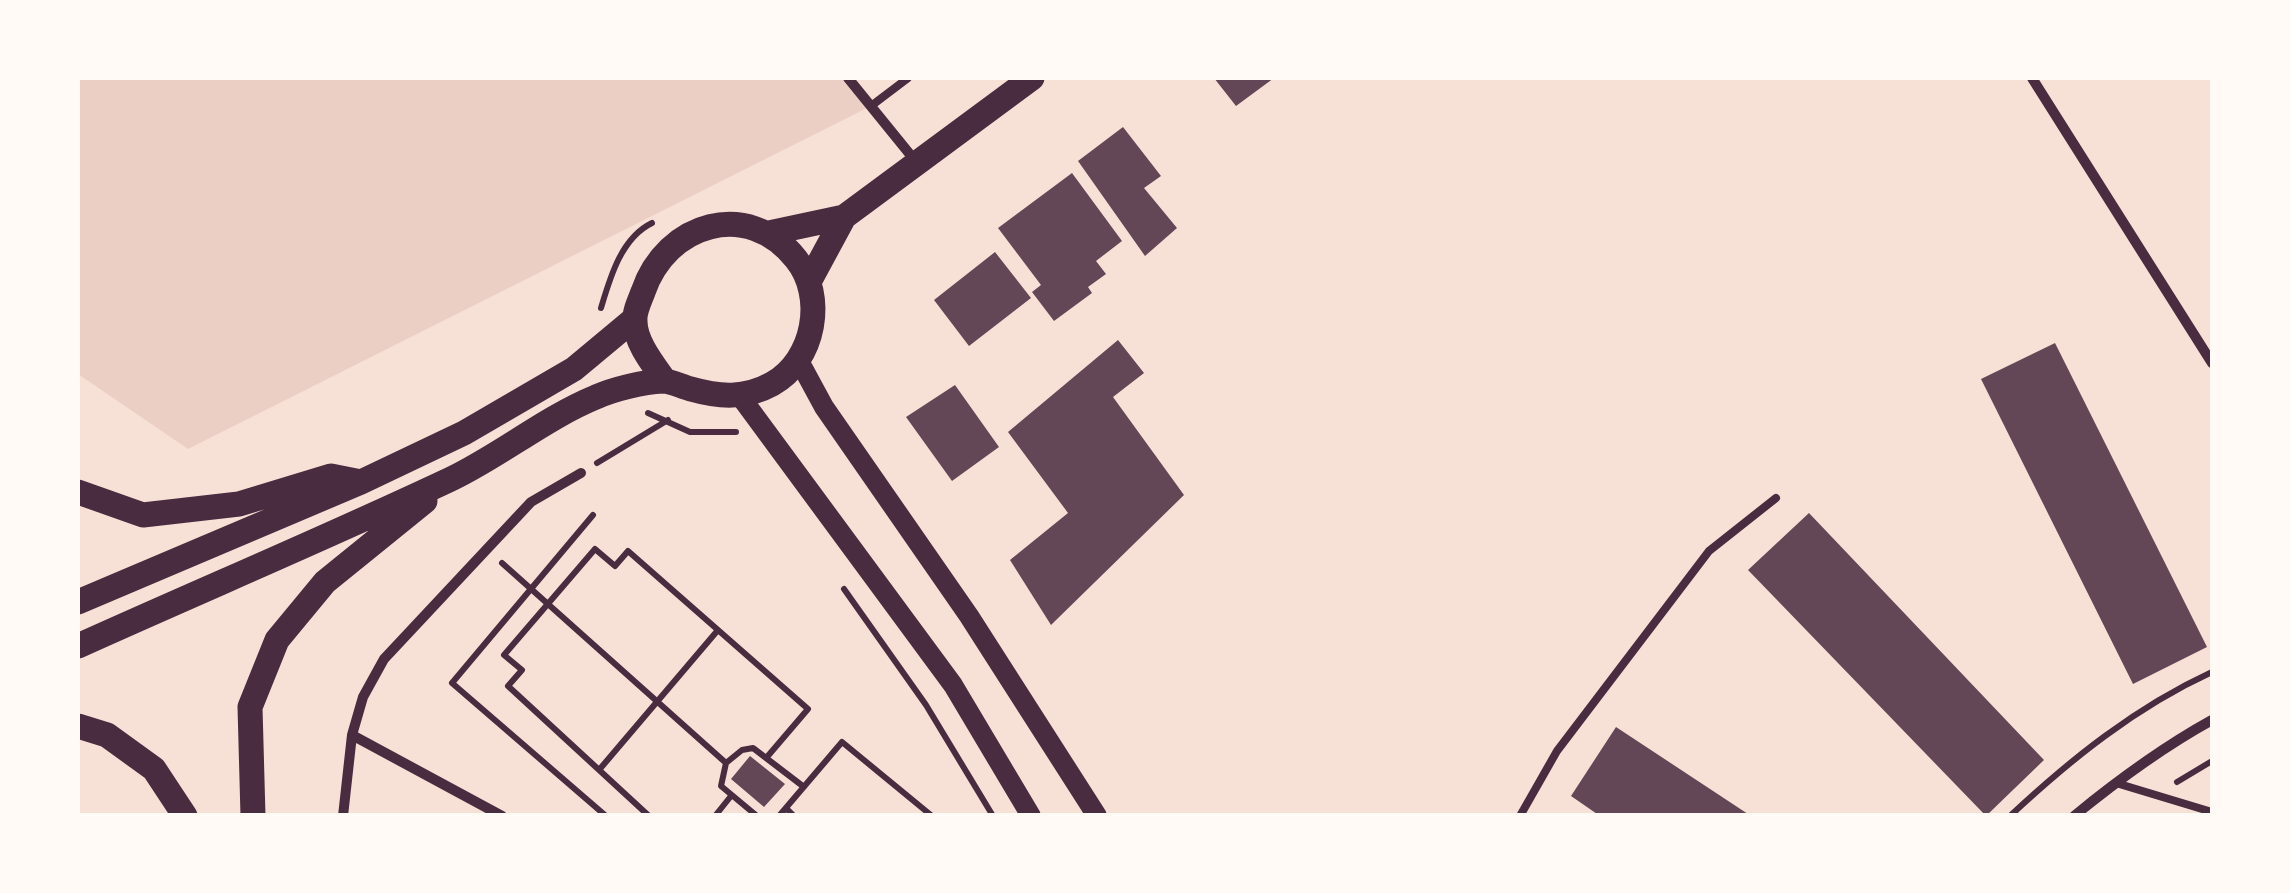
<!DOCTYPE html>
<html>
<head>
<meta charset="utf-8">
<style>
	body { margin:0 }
	#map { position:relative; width:2290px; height:893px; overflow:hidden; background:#f7e1d7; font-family:Helvetica,sans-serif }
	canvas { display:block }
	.frame { position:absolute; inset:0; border:80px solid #fffaf5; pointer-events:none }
</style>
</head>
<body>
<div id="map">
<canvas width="2290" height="893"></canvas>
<div class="frame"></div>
</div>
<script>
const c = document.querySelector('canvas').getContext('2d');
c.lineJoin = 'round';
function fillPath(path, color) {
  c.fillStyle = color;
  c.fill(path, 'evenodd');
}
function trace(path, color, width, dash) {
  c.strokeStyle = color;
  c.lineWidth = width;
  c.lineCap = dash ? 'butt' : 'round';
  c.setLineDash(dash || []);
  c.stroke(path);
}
const green = new Path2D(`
	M78 78H850L871 106 188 449 78 374Z`);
const building = new Path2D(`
	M1214 78H1274L1236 106Z
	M1123 127 1161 176 1144 188 1177 228 1145 256 1078 161Z
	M1072 173 1122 241 1096 261 1106 274 1088 287 1092 293 1054 321 1032 292 1041 285 998 228Z
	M995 252 1031 298 969 346 934 300Z
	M1118 340 1144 373 1113 397 1184 495 1051 625 1010 560 1068 513 1008 432Z
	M2055 343 2207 647 2133 684 1981 379Z
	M955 385 999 447 952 481 906 417Z
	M1809 513 2044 760 1986 816 1748 570Z
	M1616 727 1751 816H1600L1571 796Z
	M750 756 785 784 764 807 731 779Z`);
const path = new Path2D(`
	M601 308C610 278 621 238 652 223
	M648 413 690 432H736
	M597 463 668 420
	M593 515 452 683 606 816
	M502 563 726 763
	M844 589 926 705 993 816
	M599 770 718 630
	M2177 782 2212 761
	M786 808 794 816
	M649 816 508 686 522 670 504 655 595 549 615 566 628 551 808 709 767 757
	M715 816 731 796
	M757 816 721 786 726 763 742 750 753 748 804 787
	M779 816 842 742 932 816
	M2010 816C2071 759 2136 707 2212 672`);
const service = new Path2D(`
	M871 106 908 78
	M2116 783 2212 812
	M1520 816 1557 751 1709 551 1776 498`);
const minor = new Path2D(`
	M848 78 917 163
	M2032 78 2212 363
	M352 735 502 816
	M343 816 352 735 363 697 384 659 531 502 581 473
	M2074 816C2118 780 2163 747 2212 720`);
const secondary = new Path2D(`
	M798 359 824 407 969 616 1097 816
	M740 396 953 685 1031 816`);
const primary = new Path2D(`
	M769 233 844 217 1032 78
	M810 280 844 217
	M78 492 143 515 239 504 331 476 361 482
	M78 602 361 482 464 433 574 369 634 319
	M78 646C202 590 328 537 451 479 501 455 545 418 596 397 614 389 643 382 663 381 672 381 682 387 691 389 719 397 745 399 772 384 815 360 826 296 796 259 748 198 666 223 643 292 640 300 634 312 635 321 635 342 653 364 665 381
	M78 726 107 735 154 769 185 816
	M253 816 250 707 277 640 325 582 425 501`);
fillPath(green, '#ebcfc5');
fillPath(building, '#644757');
trace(path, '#4a2c40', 6);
trace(service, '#4a2c40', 8);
trace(minor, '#4a2c40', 10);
trace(secondary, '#4a2c40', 20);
trace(primary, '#4a2c40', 25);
</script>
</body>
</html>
